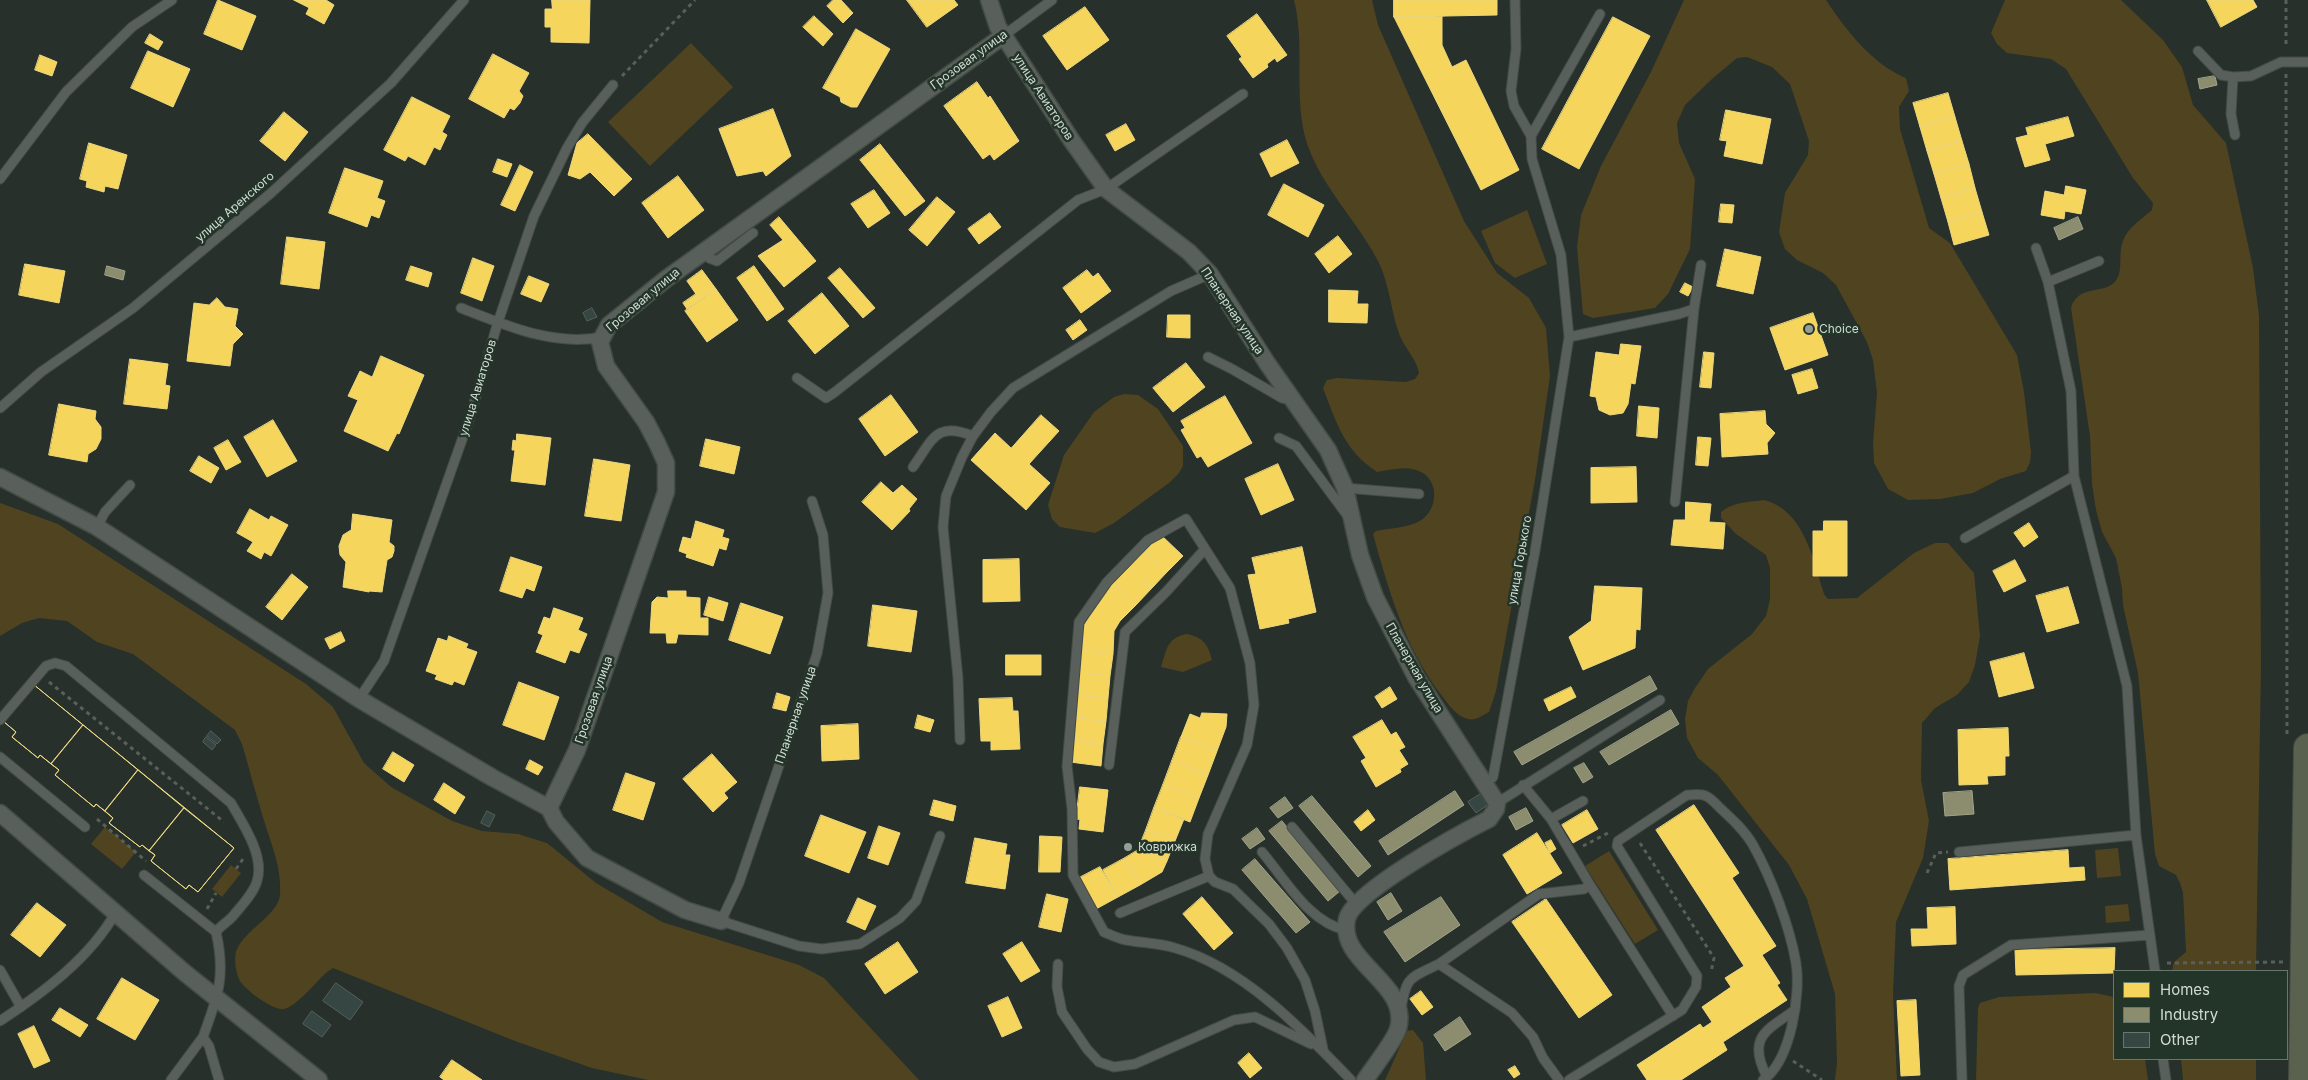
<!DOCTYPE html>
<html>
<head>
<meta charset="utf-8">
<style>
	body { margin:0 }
	#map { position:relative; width:2308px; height:1080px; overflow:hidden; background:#27302a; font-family:Inter,sans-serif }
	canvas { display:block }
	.legend { position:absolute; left:2113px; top:970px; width:175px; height:90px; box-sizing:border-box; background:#233429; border:1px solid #68776d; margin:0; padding:6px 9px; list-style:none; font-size:15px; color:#d0dbd3 }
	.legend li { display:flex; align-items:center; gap:10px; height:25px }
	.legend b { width:25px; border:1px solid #68776d }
</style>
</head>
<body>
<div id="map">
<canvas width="2308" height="1080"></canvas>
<ul class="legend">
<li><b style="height:14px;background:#f6d55c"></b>Homes</li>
<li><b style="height:14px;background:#8c8c6e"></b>Industry</li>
<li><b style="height:14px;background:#364743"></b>Other</li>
</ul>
</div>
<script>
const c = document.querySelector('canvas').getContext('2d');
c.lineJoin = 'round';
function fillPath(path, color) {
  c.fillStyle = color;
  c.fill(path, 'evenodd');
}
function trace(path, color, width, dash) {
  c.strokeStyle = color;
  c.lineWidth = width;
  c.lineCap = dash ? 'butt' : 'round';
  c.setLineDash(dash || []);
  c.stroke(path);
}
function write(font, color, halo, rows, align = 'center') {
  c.font = font + ' Inter,sans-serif';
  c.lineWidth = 5;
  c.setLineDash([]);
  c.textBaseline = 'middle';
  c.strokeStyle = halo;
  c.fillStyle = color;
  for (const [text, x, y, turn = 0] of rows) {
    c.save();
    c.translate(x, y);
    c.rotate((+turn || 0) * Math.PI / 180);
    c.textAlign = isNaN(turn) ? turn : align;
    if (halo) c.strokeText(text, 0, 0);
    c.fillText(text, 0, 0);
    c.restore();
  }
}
const green = new Path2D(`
	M1294 0H1372L1378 25 1464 221 1497 273 1529 298 1546 328 1550 376 1535 480 1496 691 1489 712C1482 716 1475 721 1468 719 1456 716 1449 705 1442 696 1405 648 1389 592 1373 534L1376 531C1389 528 1406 528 1418 522 1439 512 1441 477 1416 470 1404 466 1390 470 1377 472 1344 450 1337 424 1323 388L1327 380 1337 378 1406 382 1415 379 1419 373C1416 358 1406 350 1400 336 1391 313 1390 286 1379 263 1360 225 1328 194 1311 154 1290 105 1307 51 1294 0Z
	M1684 0H1826C1846 30 1872 64 1906 78L1909 91 1899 107 1900 129 1929 228 1950 243 2017 355 2024 392 2031 452 2030 462 2026 471 2000 479 1973 493 1940 499 1908 500 1888 489 1874 463 1873 443 1877 393 1873 360 1867 342 1836 285 1823 273 1797 260 1785 249 1779 232 1785 193 1808 155 1809 141 1790 84 1772 67 1747 57 1737 58 1712 79 1685 105 1677 123 1679 143 1695 179 1690 249 1668 294 1655 308 1593 318 1583 314 1577 247 1581 215 1601 166 1651 72Z
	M2005 0H2121L2163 40 2182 67 2193 105 2226 143 2253 268 2259 316 2261 665 2256 971H2172L2174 962 2186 952 2183 893 2180 883 2176 875 2159 866 2155 854 2138 673 2123 605 2122 588 2116 558 2102 532 2096 510 2092 484 2090 436 2071 308C2078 283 2107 296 2117 279 2123 269 2118 252 2123 241 2127 228 2143 218 2152 210L2153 203 2133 178 2066 69 2051 59 2007 53 1997 44 1991 33Z
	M691 43 733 87 650 166 608 122Z
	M1527 210 1547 264 1515 278 1495 263 1481 231Z
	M1124 394 1138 395 1158 409 1183 446V466L1179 473 1169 483 1114 523 1095 533 1060 527 1052 519 1048 505 1064 455 1094 412 1114 397Z
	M1764 500C1804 510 1813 559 1824 594L1828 599 1857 598 1914 553 1935 543H1948L1974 573 1980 636 1975 665 1969 682 1957 695 1935 708 1922 723 1921 780 1929 821 1923 858 1896 922 1893 994 1897 1080H1835L1837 1063 1835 994 1807 899 1789 865 1718 775 1698 758 1687 738 1685 719 1688 701 1695 688 1708 669 1752 634 1766 616 1770 599V568L1766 555 1736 534 1721 518V512C1732 502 1750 502 1764 500Z
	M0 503 58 524 306 684 333 707 364 763 391 787 452 821 482 831 518 834 547 843 596 883 662 922 799 965 824 978 919 1080H648L592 1068 515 1041 333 968 327 972C317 981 296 1007 284 1009 274 1011 245 990 240 981 236 975 234 959 236 952 242 931 278 916 280 895 282 866 270 842 262 814 255 791 249 768 242 744L235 730 133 654 97 642 67 621 39 618 22 623 0 636Z
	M1186 634C1203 637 1208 644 1212 660L1183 672 1161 667C1167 649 1166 639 1186 634Z
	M105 827 136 852 122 869 91 844Z
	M2118 848 2121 876 2097 878 2095 850Z
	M1609 851 1658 930 1635 944 1585 866Z
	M231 865 241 873 222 897 212 889Z
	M2128 904 2130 921 2106 923 2105 906Z
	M2095 993 2114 997V1059H2145L2148 1080H1976L1978 1008 1980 1003 1999 997Z
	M1413 1030 1423 1043 1426 1080H1385L1407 1031Z
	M2181 1059H2256V1080H2183Z`);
const homes = new Path2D(`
	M218 0 256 16 242 50 204 34Z
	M294 0H326L334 5 324 24 306 14 309 8Z
	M552 0H590L589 43 551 42V27H545V9H552Z
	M833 0H841L853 13 843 23 827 6Z
	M907 0H954L958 5 927 27Z
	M1394 0H1497V15L1394 17Z
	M2207 0H2253L2257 7 2221 27Z
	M1085 7 1109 40 1067 70 1043 36Z
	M1257 14 1287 55 1277 62 1275 58 1267 64 1268 67 1253 78 1239 59 1242 57 1227 36Z
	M814 16 833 34 823 46 803 27Z
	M1442 16V45L1452 67 1466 60 1519 170 1481 190 1394 17Z
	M1613 17 1650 36 1579 169 1542 149Z
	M856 29 890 49 857 107H851L841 102 840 97 823 88Z
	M150 34 163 42 158 50 145 43Z
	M148 51 190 69 173 107 131 88Z
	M493 54 529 73 519 91 523 96 520 103 514 110 510 108 504 118 469 99Z
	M40 55 57 62 52 76 35 70Z
	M977 82 988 98 990 96 1019 141 994 160 990 154 983 159 944 106Z
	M1948 93 1955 117 1920 127 1913 103Z
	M412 97 450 116 442 132 447 135 440 150 434 147 425 165 408 156 405 161 384 150Z
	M773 109 791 156 766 176 763 171 737 176 719 129Z
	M1726 110 1771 119 1762 164 1724 156 1727 141 1720 140Z
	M284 112 308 132 285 161 260 141Z
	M1955 117 1962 141 1927 151 1920 127Z
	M2068 117 2074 136 2045 144 2050 160 2025 167 2016 138 2028 135 2026 128Z
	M1126 124 1135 140 1115 151 1106 135Z
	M588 134 632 179 614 196 590 172 580 179 568 175 577 143Z
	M1287 140 1299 163 1271 177 1260 154Z
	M1962 141 1969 164 1934 174 1927 151Z
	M89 143 127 155 118 189 105 186 104 192 86 187 87 181 80 179Z
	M880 144 925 201 905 216 860 160Z
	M498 159 512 164 507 177 493 172Z
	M1969 164 1975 188 1941 198 1934 174Z
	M520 165 533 172 515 211 501 205Z
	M345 168 383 181 377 198 385 201 379 218 371 215 367 227 329 213Z
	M678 176 704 210 668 238 642 203Z
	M1284 184 1324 205 1308 237 1268 215Z
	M2066 186 2086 190 2081 214 2065 211 2064 219 2041 215 2045 191 2064 195Z
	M1975 188 1982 212 1948 222 1941 198Z
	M874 190 890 213 868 228 851 204Z
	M937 197 955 212 927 246 909 230Z
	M1721 204 1734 205 1732 223 1719 222Z
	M1982 212 1989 235 1954 245 1948 222Z
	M990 213 1001 227 979 244 968 229Z
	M779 217 816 261 784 287 758 256 783 240 770 225Z
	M1338 236 1352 254 1329 273 1315 254Z
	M287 237 325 242 319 289 281 284Z
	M1725 249 1761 257 1753 294 1717 286Z
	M473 258 494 266 482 301 461 293Z
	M25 264 65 271 59 303 19 295Z
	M411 266 432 273 428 287 406 280Z
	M754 266 784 309 767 321 737 278Z
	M840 268 875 308 863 318 828 278Z
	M702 270 716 289 700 300 687 281Z
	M1087 270 1093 277 1098 273 1111 291 1081 313 1063 288Z
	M529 276 549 284 541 302 521 294Z
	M1685 283 1693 287 1688 296 1680 292Z
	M716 289 738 320 707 342 685 311Z
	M1329 290 1358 291 1357 304H1368L1367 323 1329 322Z
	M822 293 849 326 815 354 788 321Z
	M696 294 700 300 687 309 683 303Z
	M217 298 225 307 238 309 235 326 243 334 233 344 230 366 187 361 194 303 209 305Z
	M1813 313 1828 355 1785 370 1770 328Z
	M1168 315H1190V338L1167 337Z
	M1080 320 1087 330 1073 340 1066 330Z
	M1621 344 1641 346 1635 384 1631 383 1628 404 1623 413 1610 415 1599 410 1596 397 1590 396 1596 352 1619 355Z
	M1704 352 1714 353 1711 388 1700 387Z
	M381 356 424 375 399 434 397 433 388 451 344 431 358 400 348 396 360 371 372 377Z
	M130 359 168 364 165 385 170 386 167 409 124 404Z
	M1186 363 1205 387 1173 412 1153 388Z
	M1812 369 1818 388 1798 394 1792 375Z
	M891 395 918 432 885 456 859 419Z
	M1225 396 1252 443 1208 467 1201 456 1197 458 1181 430 1185 428 1181 421Z
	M59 404 96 411 95 419 101 427V439L96 449 88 454 87 462 49 455Z
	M1639 406 1659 408 1657 438 1637 436Z
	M1765 411 1766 424 1775 433 1767 443 1768 454 1722 457 1720 414Z
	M1041 415 1059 431 1029 464 1050 483 1026 510 971 460 995 433 1011 448Z
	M273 420 297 461 267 477 244 437Z
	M517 434 551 438 545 485 511 481 515 450H512L513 440 516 441Z
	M1698 437 1711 438 1708 466 1696 465Z
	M706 439 740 447 734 474 700 466Z
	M228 440 241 462 226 470 214 448Z
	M199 456 219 468 211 483 190 471Z
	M594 459 630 465 621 521 585 516Z
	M1278 464 1294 500 1261 515 1245 479Z
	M1636 467 1637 502 1591 503V468Z
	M881 482 893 493 902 485 917 499 909 509 910 511 892 530 862 502Z
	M1686 502 1711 504 1709 522 1725 523 1723 549 1671 545 1674 520H1685Z
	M250 509 269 520 271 516 288 525 271 556 264 552 261 559 247 551 253 542 237 533Z
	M353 514 392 520 389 542 394 546V551L392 557 387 560 382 592 369 591V592L343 587 346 562 340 555 339 546 343 535 351 530Z
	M696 521 724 530 722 537 729 539 726 550 719 548 713 566 686 557 687 554 679 551 683 537 691 539Z
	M1824 521H1847V576H1813V531H1823Z
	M2029 523 2038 537 2024 547 2014 533Z
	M1160 534 1183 556 1167 572 1144 550Z
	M1302 547 1316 612 1288 619 1289 623 1260 629 1248 575 1256 574 1252 558Z
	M1144 550 1167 572 1152 588 1129 567Z
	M511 557 542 567 534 591 526 588 522 598 500 591Z
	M1019 559 1020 601 983 602V560Z
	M2015 560 2026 581 2004 592 1993 571Z
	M1129 567 1152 588 1136 605 1113 583Z
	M292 574 308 587 282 620 266 607Z
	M1113 583 1136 605 1120 621 1098 599Z
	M1595 586 1642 588 1640 630 1636 629 1635 648 1583 670 1569 637 1591 621Z
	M2068 587 2079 623 2047 632 2036 596Z
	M668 591H686V597L700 598V618H708V635L678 634 676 643H667L666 633H650L652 602 657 597 668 598Z
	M709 597 728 603 723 621 704 615Z
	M1098 599 1120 621 1114 631 1113 654 1081 650 1084 626Z
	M741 603 783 617 770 654 729 640Z
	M873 605 917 611 911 652 868 646Z
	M554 608 583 618 578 630 587 634 579 653 570 650 565 663 536 652 543 635 538 633 544 617 550 619Z
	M341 632 345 641 330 649 325 639Z
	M449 636 468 644 466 648 477 652 464 685 454 681 452 685 435 679 437 675 426 671 438 638 447 641Z
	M1081 650 1113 654 1110 676 1079 673Z
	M2024 653 2034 688 1999 697 1990 662Z
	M1006 655H1041V675H1006Z
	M1079 673 1110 676 1108 698 1077 695Z
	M519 682 559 697 544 740 503 725Z
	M33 684 83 725 51 764 40 755 38 758 12 737 16 732 3 721Z
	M33 684 234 848 198 892 189 885 186 889 151 861 155 855 142 845 140 847 109 823 113 818 96 804 94 807 55 775 59 770 40 755 38 758 12 737 16 732 3 721Z
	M1390 687 1397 699 1382 708 1375 697Z
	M1571 687 1576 697 1549 711 1544 700Z
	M777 693 790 697 786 711 773 708Z
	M1077 695 1108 698 1106 721 1074 718Z
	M1012 698 1013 711H1018L1020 749 991 750V741H981L979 699Z
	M1202 713 1227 714 1226 727 1217 751 1181 737 1190 714 1200 718Z
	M918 715 934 720 930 732 915 728Z
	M1074 718 1106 721 1103 744 1072 740Z
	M1382 720 1391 735 1396 732 1405 747 1399 750 1408 764 1400 769 1401 772 1376 787 1361 761 1366 758 1353 737Z
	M858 724 859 759 822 761 821 726Z
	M83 725 138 770 105 811 96 804 94 807 55 775 59 770 51 764Z
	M2008 728 2009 756H2005V775L1987 776 1988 784 1959 785 1958 730Z
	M1181 737 1217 751 1208 775 1172 761Z
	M1072 740 1103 744 1101 766 1070 762Z
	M393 752 414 765 404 782 383 769Z
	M712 754 737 782 724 793 728 798 713 812 683 779Z
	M530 760 543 767 538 775 526 769Z
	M1172 761 1208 775 1199 798 1163 785Z
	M138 770 184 808 149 851 142 845 140 847 109 823 113 818 105 811Z
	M626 773 655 783 643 820 613 810Z
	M444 783 465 797 455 814 434 800Z
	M1163 785 1199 798 1190 822 1154 808Z
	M1080 787 1108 790 1103 832 1079 829 1080 819 1076 820Z
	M934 800 956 806 953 821 930 815Z
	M1694 805 1739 873 1732 878 1776 946 1762 955 1780 983 1777 985 1787 1000 1723 1042 1727 1050 1681 1080H1647L1637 1065 1700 1024 1703 1028 1712 1022 1702 1007 1731 987 1725 978 1744 966 1656 830Z
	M184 808 234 848 198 892 189 885 186 889 151 861 155 855 149 851Z
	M1154 808 1184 819 1175 841 1146 830Z
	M1368 810 1375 820 1361 831 1354 822Z
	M1587 810 1598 829 1573 843 1562 825Z
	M821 815 866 832 849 873 805 856Z
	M879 826 900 833 888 865 868 858Z
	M1146 830 1175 841 1167 861 1138 850Z
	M1537 833 1562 873 1527 894 1503 855Z
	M1040 836 1062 837 1060 872H1039Z
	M975 838 1007 844 1005 855H1010L1005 889 966 883Z
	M1551 840 1556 849 1550 853 1545 843Z
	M1138 850 1167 861 1162 872 1140 885 1125 858Z
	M2068 850 2069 868 2084 867 2085 880 1950 890 1948 859Z
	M1125 858 1140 885 1118 897 1103 870Z
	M1100 867 1118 897 1096 909 1079 878Z
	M1047 894 1068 899 1061 932 1039 927Z
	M1202 897 1233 933 1214 950 1183 914Z
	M858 898 876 906 865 930 847 922Z
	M1546 899 1612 995 1579 1018 1512 922Z
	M37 903 66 925 40 957 11 935Z
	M1955 907 1956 944 1912 946 1911 929H1928L1927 908Z
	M898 942 918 972 885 994 865 964Z
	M1022 942 1040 971 1021 982 1003 954Z
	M2115 948 2114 973 2016 975 2015 950Z
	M122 978 159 1000 135 1040 97 1019Z
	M1421 991 1433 1007 1422 1015 1410 999Z
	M1008 997 1022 1028 1002 1037 988 1006Z
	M1916 1000 1920 1075 1901 1076 1897 1001Z
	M60 1008 88 1025 80 1037 52 1020Z
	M34 1026 50 1061 34 1068 18 1034Z
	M1249 1053 1262 1068 1250 1078 1238 1063Z
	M452 1060 482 1080H444L440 1077Z
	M1515 1066 1520 1074 1514 1078 1508 1070Z`);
const industry = new Path2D(`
	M2215 76 2217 85 2200 89 2198 79Z
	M2078 217 2083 229 2059 240 2054 228Z
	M107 266 125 271 123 280 105 275Z
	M1650 676 1657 689 1522 765 1514 752Z
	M1671 710 1679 724 1609 765 1600 752Z
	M1584 763 1593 777 1583 783 1574 768Z
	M1455 791 1464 805 1388 855 1379 841Z
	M1972 791 1974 814 1945 816 1943 793Z
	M1312 796 1371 866 1358 877 1299 806Z
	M1285 797 1293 808 1278 818 1270 808Z
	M1526 808 1533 821 1516 830 1509 817Z
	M1282 821 1340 891 1328 901 1269 831Z
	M1257 828 1265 839 1250 849 1242 839Z
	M1255 859 1310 922 1296 933 1242 870Z
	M1391 893 1402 911 1388 920 1377 902Z
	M1441 897 1460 925 1405 962 1384 932Z
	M1460 1017 1471 1034 1445 1051 1434 1035Z`);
const building = new Path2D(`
	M592 308 597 317 587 321 583 313Z
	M211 731 221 740 217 744 207 736Z
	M206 737 216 745 212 750 203 742Z
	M1482 793 1489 804 1476 813 1468 802Z
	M487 811 495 815 489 827 481 823Z
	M336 983 363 1002 350 1020 323 1001Z
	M312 1011 331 1025 322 1037 303 1024Z`);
const path = new Path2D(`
	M2286 0V48
	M2286 74 2287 738
	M622 76 695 0
	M49 682 224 822
	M97 819 146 861
	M1640 843 1714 958 1711 972
	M1583 846 1608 833
	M236 869 243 859
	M1927 873 1936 853 1948 852
	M207 909 216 893
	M2167 963 2283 962
	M1793 1061 1822 1080`);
const lane = new Path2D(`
	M1003 36 1052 0
	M2198 51 2221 75 2233 77 2251 76 2281 62H2308
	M2233 77 2231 114 2235 135
	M1531 136 1600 14
	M0 179 66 92 132 27 172 0
	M2036 248 2048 282 2071 391 2074 476 2127 686 2136 835 2155 971
	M705 251 709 258 717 261 753 233
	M2048 282 2099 261
	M461 308C505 325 554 347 602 337
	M1694 309 1701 265
	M1569 337 1679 314 1694 309 1675 502
	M1208 357 1232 369 1282 398 1292 400
	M797 378 826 398 835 392 1078 200 1106 189 1243 94
	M0 408 41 372 133 308 271 193 391 83 464 0
	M1279 438 1296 446 1347 515
	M913 467C933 439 936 421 973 436
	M1345 488 1419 494
	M812 501 823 535 828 593 817 654 739 883 721 921 799 946 822 949 860 944 900 918 916 901 940 836
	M97 527 105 512 130 485
	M1965 538 2074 476
	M359 699 384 661 469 420 498 322 534 216 567 148 582 123 613 85
	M0 720 46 666 55 663 66 666 231 803C243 824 265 856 257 881 254 893 241 906 233 916 228 922 221 925 216 932 226 976 218 996 203 1037L209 1046 219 1080
	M960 740 958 678 943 527 946 496 962 457 973 436 991 412 1013 388 1171 291 1210 274
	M0 757 85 827
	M1109 765 1125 632 1166 592 1205 549
	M1486 783 1493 777 1535 551 1569 337 1561 255 1532 159 1531 136 1514 106 1511 91 1516 49 1515 0
	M1523 785 1551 819 1590 885 1673 1016
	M1497 803 1660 700
	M1551 819 1583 801
	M1292 827 1356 904
	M1262 852C1285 879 1309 923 1346 930
	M1959 852 2136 835
	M144 875 216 932
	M1120 913 1209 876
	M1058 964 1057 987 1062 1012 1087 1049 1099 1062 1114 1067 1135 1064 1234 1020 1255 1017 1311 1044
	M1439 964 1539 894 1584 889 1590 885
	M0 970 21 1007
	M1401 1009C1406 976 1410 978 1439 964L1512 1013 1533 1037 1543 1058 1559 1080
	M0 1021C44 992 90 958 116 912
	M1323 1049 1315 1011 1305 980 1287 948 1269 924 1233 889 1215 882 1209 876 1205 859 1208 834 1247 745 1254 705 1250 663 1230 588 1186 519 1148 540 1107 582 1079 622 1067 766 1072 809 1073 875 1104 932C1111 935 1119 939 1126 940 1142 943 1159 943 1175 948 1243 967 1303 1030 1351 1080
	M2163 1059 2166 1080
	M1767 1077C1747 1038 1765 1031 1795 1010
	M171 1080 203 1037
	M1569 1080 1682 1010 1696 987 1697 976 1617 846 1618 841 1687 795C1693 795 1701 793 1706 796 1711 798 1716 804 1720 808 1732 819 1745 831 1753 845 1771 877 1790 927 1796 963 1801 994 1791 1061 1763 1080
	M1962 1080 1959 986 1963 975 2011 945 2150 935`);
const street = new Path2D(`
	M989 0 998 27 1072 141 1106 189 1189 252 1210 274 1267 363 1328 450 1345 488 1360 555 1375 597 1416 677 1497 803 1496 809 1489 819C1461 833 1353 892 1347 919 1337 963 1411 983 1398 1029 1395 1040 1373 1068 1365 1080
	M0 477 97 527 359 699 493 778 549 808 556 822 587 858 685 910 721 921
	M549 808 577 750 666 492V463L657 443 646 422 606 366 600 342 609 325 666 279 1003 36
	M0 813 185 973 319 1080`);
const highway = new Path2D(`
	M2303 1080 2308 748`);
const markers = [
	[1809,329,5,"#959f98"],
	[1128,847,5,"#959f98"]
];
const streetNames = [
	["Грозовая улица",969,60,-36],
	["улица Авиаторов",1043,97,57],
	["улица Аренского",235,207,-41],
	["Грозовая улица",643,300,-40],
	["Планерная улица",1232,311,56],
	["улица Авиаторов",478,388,-73],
	["улица Горького",1520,560,-80],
	["Планерная улица",1414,668,60],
	["Грозовая улица",594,700,-71],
	["Планерная улица",796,715,-71]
];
const poiNames = [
	["Choice",1819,329],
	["Коврижка",1138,847]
];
fillPath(green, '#504320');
fillPath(homes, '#f6d55c');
trace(homes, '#ebd780', 1);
fillPath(industry, '#8c8c6e');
trace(industry, '#a0a48c', 1);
fillPath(building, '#364743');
trace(building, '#565f5c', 1);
trace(lane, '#434b45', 11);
trace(street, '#434b45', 19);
trace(highway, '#434b45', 30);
trace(path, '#595f5a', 3, [4, 4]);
trace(lane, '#59605b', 9);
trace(street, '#59605b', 16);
trace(highway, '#5a614e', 28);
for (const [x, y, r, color] of markers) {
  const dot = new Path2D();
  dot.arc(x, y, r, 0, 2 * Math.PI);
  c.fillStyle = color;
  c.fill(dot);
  trace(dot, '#233429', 2);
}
write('12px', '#d0dbd3', '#233429', streetNames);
write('12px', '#d0dbd3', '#233429', poiNames, 'left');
</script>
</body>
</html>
